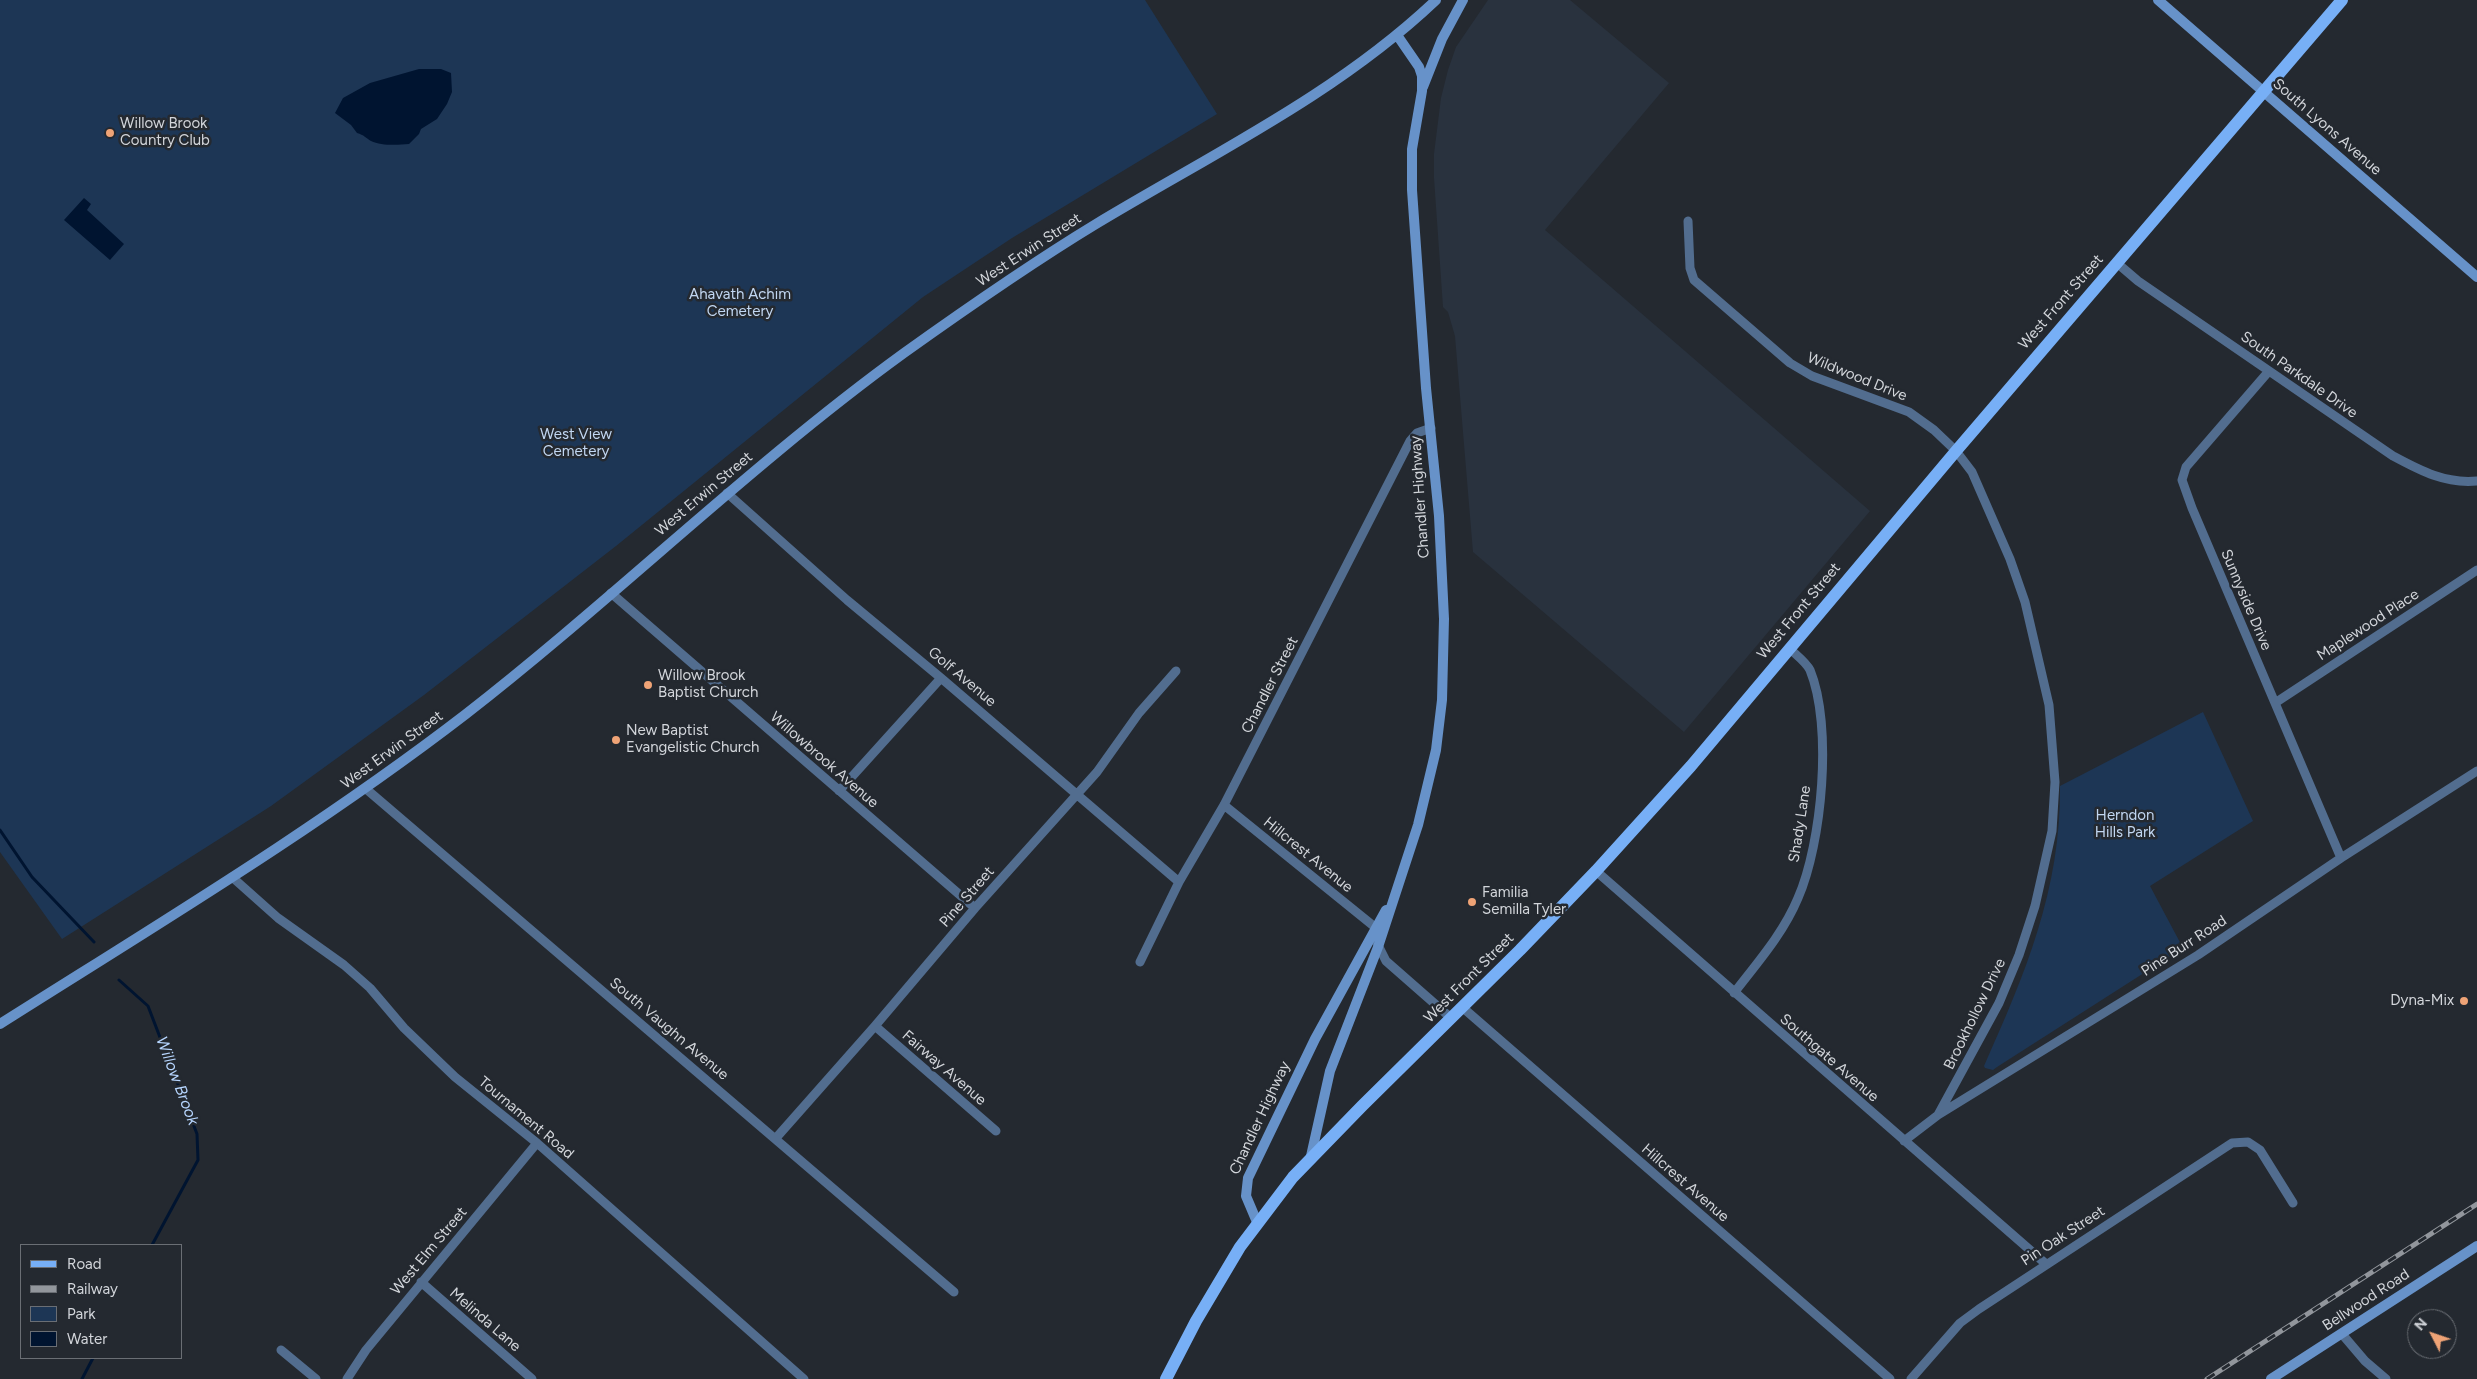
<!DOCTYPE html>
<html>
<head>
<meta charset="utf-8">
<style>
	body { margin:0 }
	#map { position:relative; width:2477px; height:1379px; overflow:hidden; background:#242930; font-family:Figtree,sans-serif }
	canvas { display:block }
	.legend { position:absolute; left:20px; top:1244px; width:162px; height:115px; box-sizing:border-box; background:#242930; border:1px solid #6a6e74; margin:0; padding:6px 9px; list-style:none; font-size:15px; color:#d2d5da }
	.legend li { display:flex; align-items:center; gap:10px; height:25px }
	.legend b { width:25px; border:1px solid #6a6e74 }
	.north { position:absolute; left:2407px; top:1309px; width:50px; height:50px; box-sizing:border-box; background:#242930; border:1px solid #6a6e74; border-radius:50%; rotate:311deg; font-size:14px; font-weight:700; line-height:20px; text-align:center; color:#d2d5da }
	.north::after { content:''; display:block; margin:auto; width:18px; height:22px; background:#efa376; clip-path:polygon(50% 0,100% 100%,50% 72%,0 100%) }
</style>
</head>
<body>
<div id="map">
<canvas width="2477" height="1379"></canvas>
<ul class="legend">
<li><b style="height:6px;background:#77aff6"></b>Road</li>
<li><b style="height:6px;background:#92969c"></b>Railway</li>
<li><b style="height:14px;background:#1d3655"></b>Park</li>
<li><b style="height:14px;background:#001430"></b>Water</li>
</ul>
<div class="north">N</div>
</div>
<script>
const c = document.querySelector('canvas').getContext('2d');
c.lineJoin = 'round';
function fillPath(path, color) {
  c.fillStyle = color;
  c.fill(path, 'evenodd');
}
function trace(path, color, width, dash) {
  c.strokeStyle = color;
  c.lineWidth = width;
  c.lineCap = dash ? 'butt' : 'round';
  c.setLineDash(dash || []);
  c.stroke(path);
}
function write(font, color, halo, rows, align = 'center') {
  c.font = font + ' Figtree,sans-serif';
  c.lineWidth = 5;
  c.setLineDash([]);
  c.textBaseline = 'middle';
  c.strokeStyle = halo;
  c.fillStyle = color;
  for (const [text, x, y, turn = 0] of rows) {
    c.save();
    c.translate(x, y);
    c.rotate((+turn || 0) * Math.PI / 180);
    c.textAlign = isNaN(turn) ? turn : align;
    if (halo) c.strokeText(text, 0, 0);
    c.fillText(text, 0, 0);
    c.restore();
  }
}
const built = new Path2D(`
	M1488 0H1570L1669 83 1545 230 1870 511 1684 732 1473 552 1455 336 1448 312 1443 307 1434 178V154L1441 98 1448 70 1456 47Z`);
const green = new Path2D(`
	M0 0H1145L1217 114 1012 238 923 297 616 546 424 695 271 806 62 939 0 852Z
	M2203 712 2253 821 2150 886 2183 948 1997 1067 1993 1070 1985 1068 1984 1066C2025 974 2061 890 2060 786Z`);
const water = new Path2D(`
	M419 69H441L451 73 452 92 447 104 437 119 421 129 419 134 409 144C398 145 381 146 371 141 366 138 364 135 357 133L351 125 335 113 343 98 370 83Z
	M84 198 91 204 87 210 124 244 110 260 64 220Z`);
const stream = new Path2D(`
	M0 830 32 877 94 942
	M119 980 148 1006 197 1134 198 1160 152 1245
	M82 1379 93 1358`);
const street = new Path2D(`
	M1688 221 1690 268 1694 280 1790 363 1812 376 1909 412 1934 430 1956 451 1972 472 2010 559 2025 602 2049 705 2055 782 2052 831 2035 906 2019 955 1999 1003 1938 1115
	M2117 263 2138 281 2393 456C2421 471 2445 484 2477 481
	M2269 371 2186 467 2182 480 2192 508 2341 858
	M727 493 847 600 941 678 1179 882
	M611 593 975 908
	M2275 703 2477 570
	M365 788 954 1292
	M839 791 941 678
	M1224 805 1381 932
	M1596 871 2046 1264
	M232 877 278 918 344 965 370 988 404 1028 455 1077 537 1143 804 1379
	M1377 943 1386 961 1451 1018
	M1140 962 1179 882 1224 805 1410 441 1417 433 1431 428
	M1734 993C1757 963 1783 934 1798 898 1822 843 1833 726 1810 670 1806 662 1795 654 1789 648
	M1462 1007 1890 1379
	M875 1026 996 1131
	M776 1138 875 1026 975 908 1097 772 1139 713 1176 671
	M1904 1141 1938 1115 2198 955 2341 858 2477 771
	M421 1282 532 1379
	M2342 1334 2365 1361 2386 1379
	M281 1350 316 1379
	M347 1379 366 1350 537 1143
	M1911 1379 1960 1323 1979 1309 2232 1143 2248 1142 2260 1150 2293 1203`);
const secondary = new Path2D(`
	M2158 0 2477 277
	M1423 87 1442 39 1463 0
	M0 1024C158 924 318 828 466 714 615 598 751 464 904 353 967 308 1030 264 1096 224 1212 154 1337 94 1436 0
	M1311 1156 1330 1071 1378 947 1418 825 1436 750 1442 700 1444 619 1439 516 1426 388 1412 190V149L1422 91V76L1419 67 1397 35
	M1257 1222 1246 1196 1248 1178 1315 1039 1386 910
	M2271 1379 2477 1246`);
const primary = new Path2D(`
	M1166 1379 1196 1321 1240 1247 1293 1177 1362 1106 1520 950 1596 871 1691 766 1956 451 2342 0`);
const rail = new Path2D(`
	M2207 1379 2477 1204`);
const markers = [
	[110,133,5,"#efa376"],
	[648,685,5,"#efa376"],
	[616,740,5,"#efa376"],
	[1472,902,5,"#efa376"],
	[2464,1001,5,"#efa376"]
];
const poiNames = [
	["Willow Brook",120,124],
	["Country Club",120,141],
	["Willow Brook",658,676],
	["Baptist Church",658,693],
	["New Baptist",626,731],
	["Evangelistic Church",626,748],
	["Familia",1482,893],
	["Semilla Tyler",1482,910],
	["Dyna-Mix",2454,1001,"right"]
];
const streetNames = [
	["South Lyons Avenue",2327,127,41],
	["West Erwin Street",1029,250,-33],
	["West Front Street",2061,302,-49],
	["South Parkdale Drive",2299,375,35],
	["Wildwood Drive",1857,377,22],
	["West Erwin Street",704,494,-40],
	["Chandler Highway",1420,497,-94],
	["Sunnyside Drive",2246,600,67],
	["West Front Street",1799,611,-50],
	["Maplewood Place",2368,625,-33],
	["Golf Avenue",962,677,40],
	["Chandler Street",1270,685,-63],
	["West Erwin Street",392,750,-36],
	["Willowbrook Avenue",824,760,41],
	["Shady Lane",1800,824,-81],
	["Hillcrest Avenue",1308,855,39],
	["Pine Street",967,897,-49],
	["Pine Burr Road",2184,946,-33],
	["West Front Street",1469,978,-45],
	["Brookhollow Drive",1975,1014,-64],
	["South Vaughn Avenue",669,1029,40],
	["Southgate Avenue",1829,1058,41],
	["Fairway Avenue",944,1068,41],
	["Tournament Road",526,1118,40],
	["Chandler Highway",1260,1118,-65],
	["Hillcrest Avenue",1685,1183,41],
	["Pin Oak Street",2063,1236,-33],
	["West Elm Street",429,1251,-50],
	["Bellwood Road",2366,1300,-33],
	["Melinda Lane",485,1320,41]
];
const parkNames = [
	["Ahavath Achim",740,295],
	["Cemetery",740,312],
	["West View",576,435],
	["Cemetery",576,452],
	["Herndon",2125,816],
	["Hills Park",2125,833]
];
const waterNames = [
	["Willow Brook",177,1081,69]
];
fillPath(built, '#29323e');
fillPath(green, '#1d3655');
fillPath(water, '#001430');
trace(stream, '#001430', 3);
trace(street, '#526d8f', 9);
trace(secondary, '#6792c9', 10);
trace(primary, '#77aff6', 12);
trace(rail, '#92969c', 5);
trace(rail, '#242930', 3, [9]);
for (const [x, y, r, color] of markers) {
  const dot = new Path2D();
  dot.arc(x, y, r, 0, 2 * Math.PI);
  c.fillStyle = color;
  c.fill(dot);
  trace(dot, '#242930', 2);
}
write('15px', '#d2d5da', '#242930', poiNames, 'left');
write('15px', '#d2d5da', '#242930', streetNames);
write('15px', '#c1d6f1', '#242930', parkNames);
write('italic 16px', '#b7d6ff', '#242930', waterNames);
</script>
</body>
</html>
